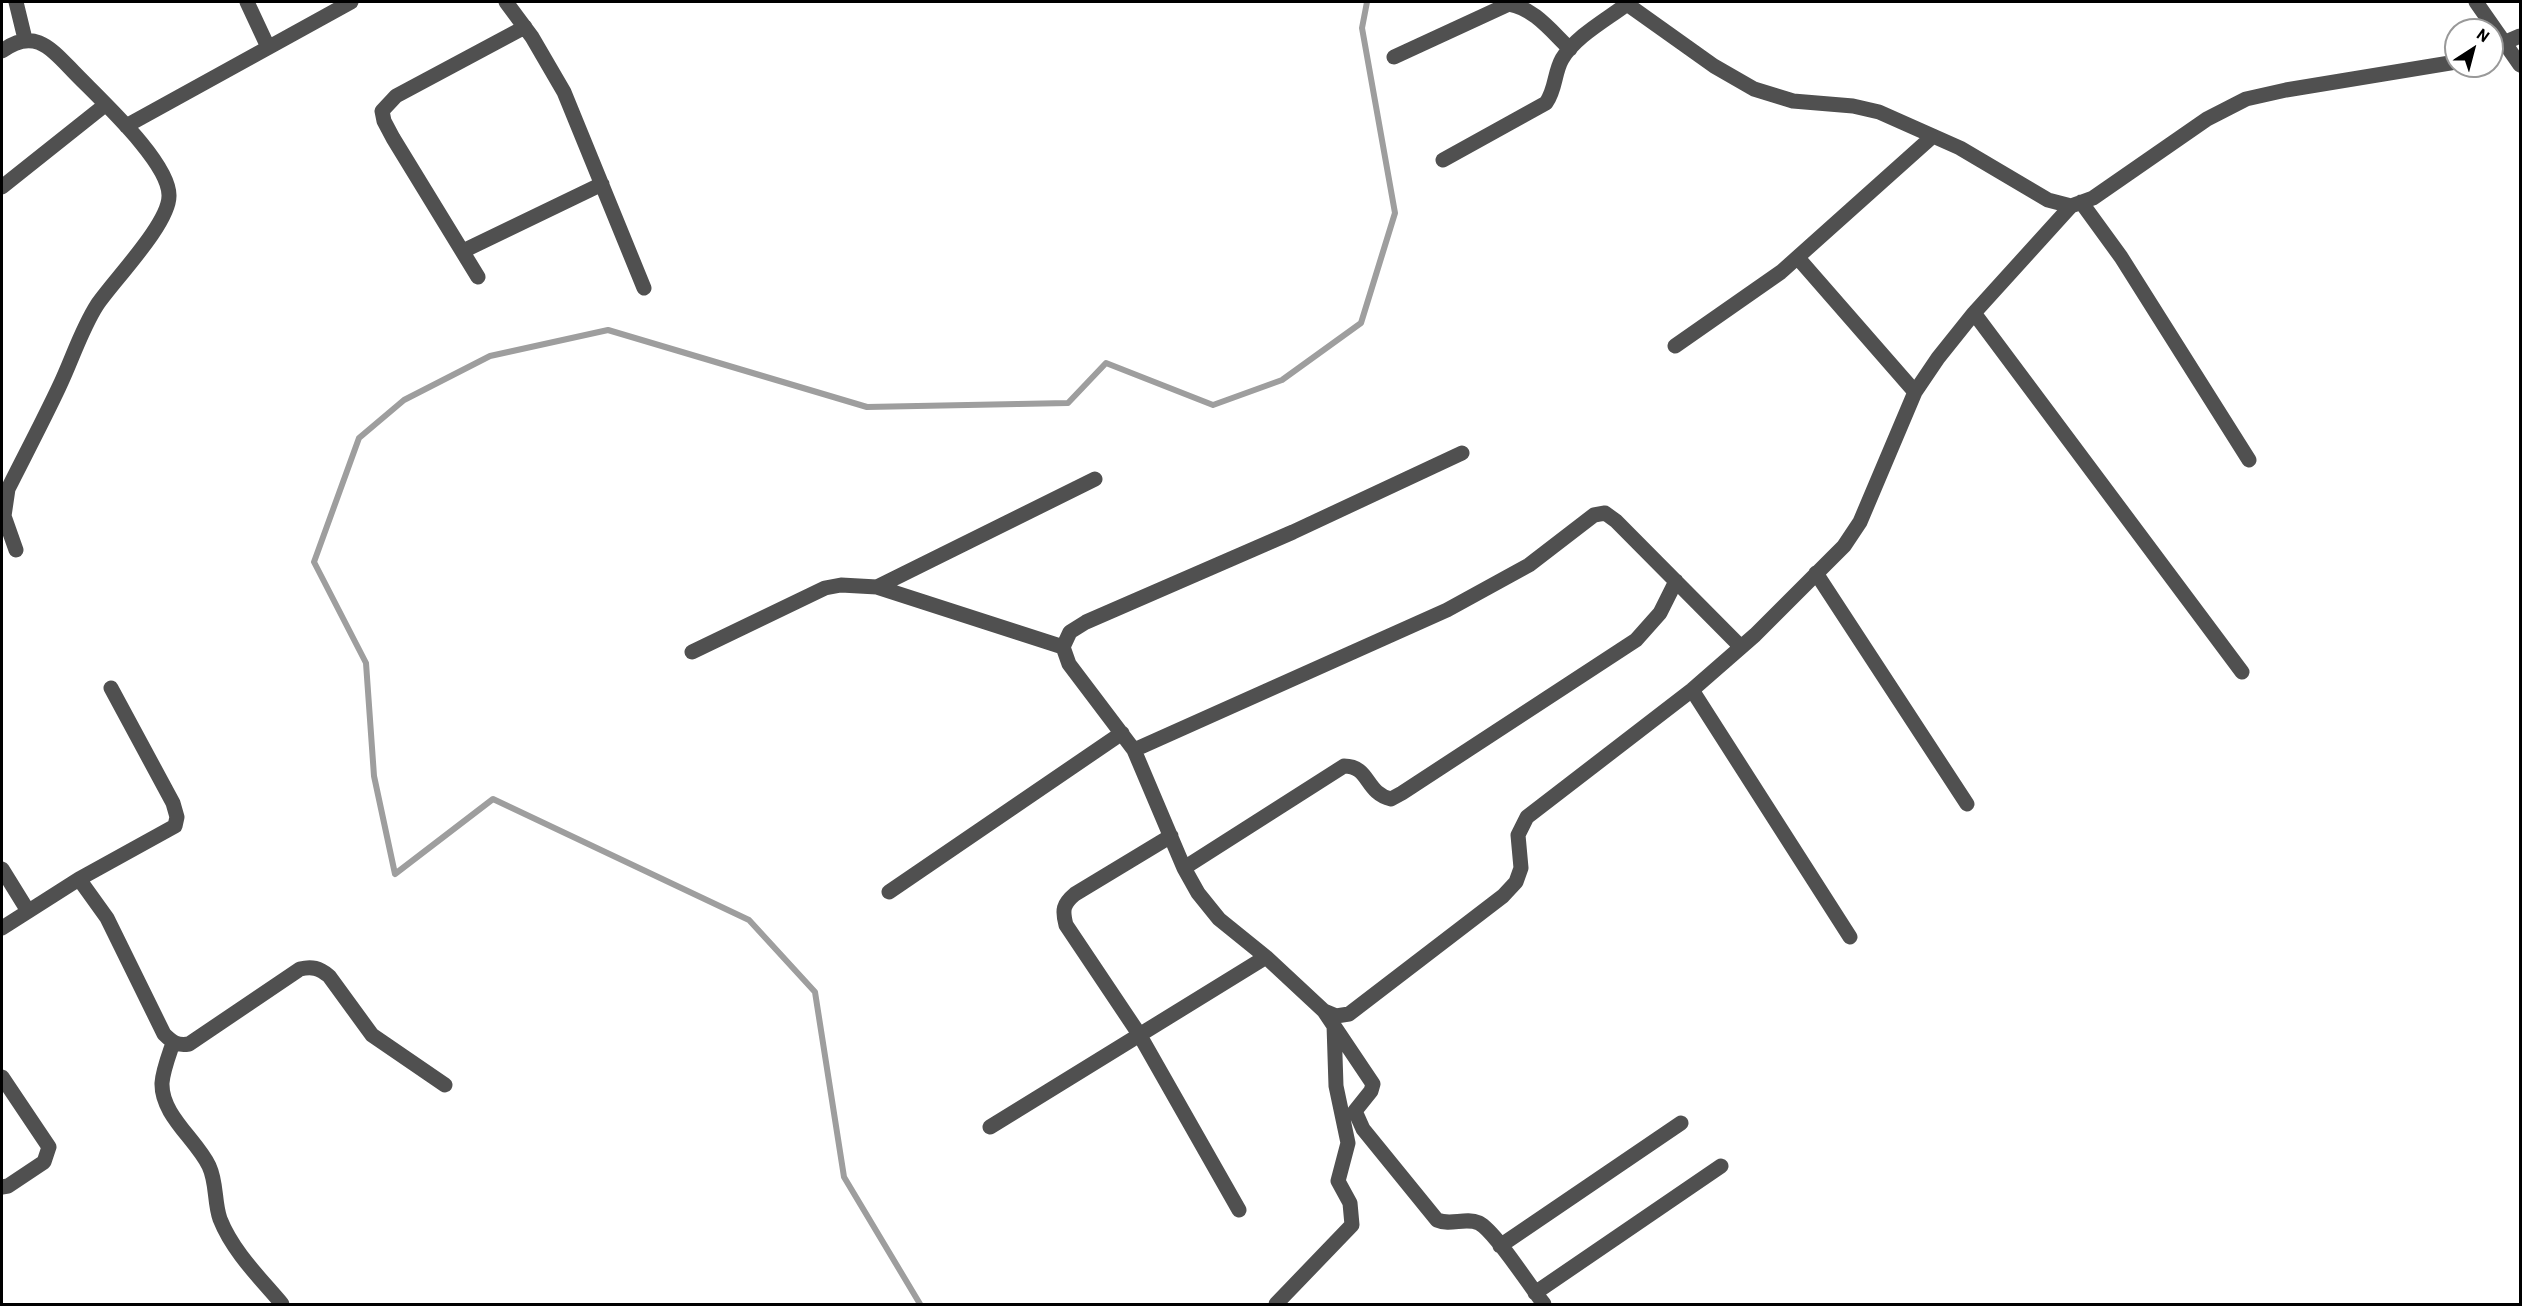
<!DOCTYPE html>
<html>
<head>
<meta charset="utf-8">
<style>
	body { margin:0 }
	#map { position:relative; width:2522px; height:1306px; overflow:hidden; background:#fff; font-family:Barlow,sans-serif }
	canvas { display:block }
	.frame { position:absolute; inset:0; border:3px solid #000; pointer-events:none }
	.north { position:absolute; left:2444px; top:18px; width:60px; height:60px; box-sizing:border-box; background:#fff; border:2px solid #999; border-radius:50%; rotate:36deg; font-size:16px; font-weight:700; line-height:24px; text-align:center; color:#000 }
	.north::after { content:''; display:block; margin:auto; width:21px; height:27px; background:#000; clip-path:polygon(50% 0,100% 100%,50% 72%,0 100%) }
</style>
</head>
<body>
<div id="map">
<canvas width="2522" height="1306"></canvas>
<div class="frame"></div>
<div class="north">N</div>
</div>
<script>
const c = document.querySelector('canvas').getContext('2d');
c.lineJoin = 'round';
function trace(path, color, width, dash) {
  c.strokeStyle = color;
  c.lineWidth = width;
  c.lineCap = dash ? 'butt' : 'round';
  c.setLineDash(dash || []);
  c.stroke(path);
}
const stream = new Path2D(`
	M920 1304 844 1177 815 992 749 920 493 799 395 874 374 776 366 663 314 562 359 438 404 400 490 356 608 330 867 407 1068 403 1106 363 1213 405 1282 380 1361 323 1395 213 1362 28 1367 2`);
const minor = new Path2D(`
	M16 2 25 39
	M247 2 268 47
	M506 2 532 37 564 92 644 288
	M1624 2 1714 66 1754 89 1793 101 1853 106 1879 112 1960 148 2048 200 2071 206 2093 198 2207 119 2246 99 2286 90 2456 62
	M2476 2 2520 65
	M2492 48 2520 36
	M2 51C32 29 48 45 70 68 94 94 170 161 169 196 169 224 114 280 97 305 81 330 72 360 59 387 43 421 25 455 8 489L4 516 16 550
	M1394 57 1509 4C1534 8 1552 32 1570 49
	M126 126 351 2
	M1443 160 1546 103C1556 89 1554 73 1562 59 1576 36 1606 20 1627 4
	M2 187 105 105
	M2081 202 2121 257 2249 460
	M463 251 602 184
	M1798 258 1915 392
	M478 277 393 138 384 121 382 111 396 96 525 27
	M1974 313 2242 672
	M1675 346 1781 272 1933 136
	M1462 453 1293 532 1086 622 1070 632 1063 647 1069 664 1134 750 1184 868 1198 893 1219 919 1266 957 1324 1011 1336 1016 1349 1014 1503 896 1516 882 1521 868 1518 835 1527 817 1692 690 1755 635 1844 546 1860 522 1915 392 1938 358 1974 313 2071 206
	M1816 573 1967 804
	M877 587 1095 479
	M692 652 825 588 841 585 877 587 1063 647
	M1692 690 1850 937
	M1134 750 1447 610 1529 565 1594 515 1605 513 1616 521 1741 647
	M1171 836 1075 894C1063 904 1062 910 1066 925L1139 1034 1239 1210
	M1184 868 1344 766C1370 766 1365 793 1391 799L1402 793 1636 640 1660 613 1676 581
	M2 869 28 911
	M79 879 107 918 164 1034C172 1042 177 1046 189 1044L300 969C312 966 319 968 329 976L372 1035 445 1085
	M889 892 1122 733
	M2 928 79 879 175 826 177 817 173 803 111 688
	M1324 1011 1373 1084 1371 1091 1355 1111 1363 1129 1437 1220C1451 1226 1465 1217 1479 1223 1496 1232 1530 1287 1544 1304
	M173 1043C169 1055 163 1070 162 1083 161 1115 196 1139 209 1166 217 1183 214 1202 220 1219 233 1252 261 1279 282 1304
	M2 1077 49 1147 44 1162 8 1186 2 1187
	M990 1127 1266 957
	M1500 1246 1681 1123
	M1535 1293 1721 1166
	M1276 1304 1352 1225 1350 1203 1338 1181 1348 1143 1336 1086 1334 1025`);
trace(stream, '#9e9e9e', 6);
trace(minor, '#505050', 15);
</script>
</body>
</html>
